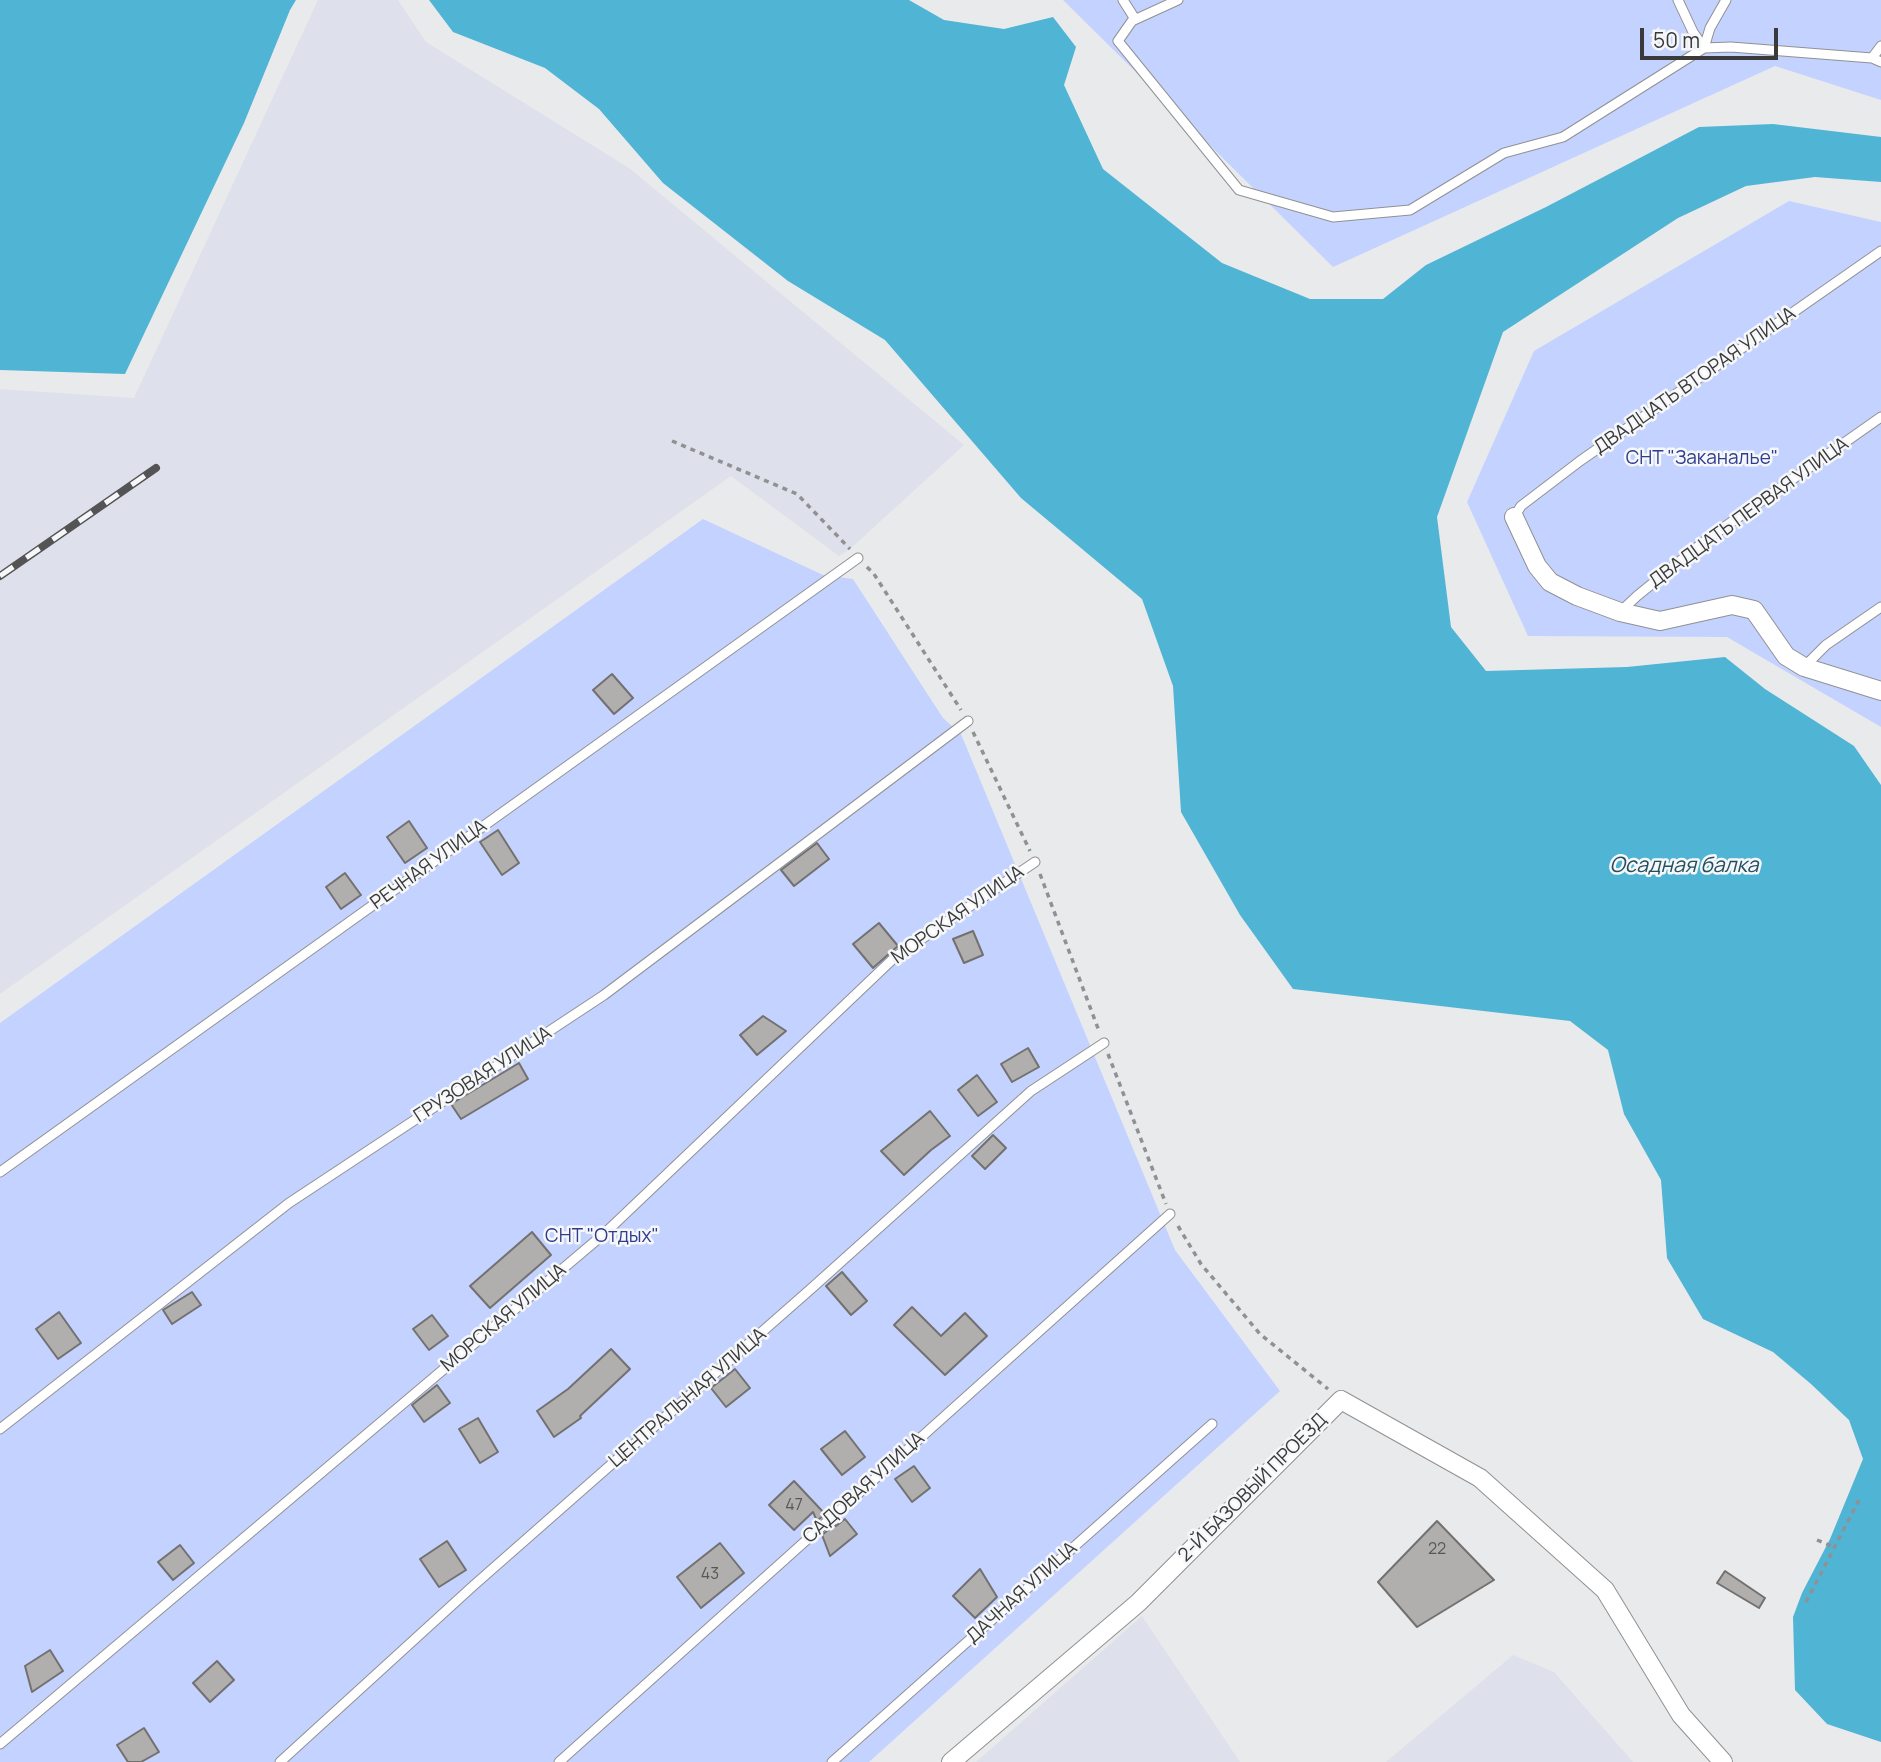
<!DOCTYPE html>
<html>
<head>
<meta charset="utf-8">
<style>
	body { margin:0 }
	#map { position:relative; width:1881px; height:1762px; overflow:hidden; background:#e9eaec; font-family:Manrope,sans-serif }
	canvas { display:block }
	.scale { position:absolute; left:1640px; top:28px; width:138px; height:32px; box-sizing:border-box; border:4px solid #3a3a3b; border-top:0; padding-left:9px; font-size:21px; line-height:24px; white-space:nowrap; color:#3a3a3b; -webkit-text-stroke:5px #f6f7f9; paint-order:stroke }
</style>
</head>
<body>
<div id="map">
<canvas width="1881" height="1762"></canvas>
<div class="scale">50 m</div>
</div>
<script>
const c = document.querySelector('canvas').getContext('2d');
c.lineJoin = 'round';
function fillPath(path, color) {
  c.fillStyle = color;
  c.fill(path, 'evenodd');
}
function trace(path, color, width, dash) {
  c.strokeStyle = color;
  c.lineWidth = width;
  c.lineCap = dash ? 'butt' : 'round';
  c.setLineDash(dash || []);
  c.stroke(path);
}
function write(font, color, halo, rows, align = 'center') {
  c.font = font + ' Manrope,sans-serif';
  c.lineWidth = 5;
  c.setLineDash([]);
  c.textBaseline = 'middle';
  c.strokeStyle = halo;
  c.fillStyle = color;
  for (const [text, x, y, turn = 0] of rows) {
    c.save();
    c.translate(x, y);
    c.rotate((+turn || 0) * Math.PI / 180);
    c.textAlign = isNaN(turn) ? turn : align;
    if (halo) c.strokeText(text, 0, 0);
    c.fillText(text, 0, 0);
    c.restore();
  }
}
const built = new Path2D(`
	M318 0H398L426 42 629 168 964 445 850 549 839 556 731 476 0 994V389L134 398Z
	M1142 1616 1240 1762H976Z
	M1513 1655 1554 1672 1633 1762H1386Z`);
const green = new Path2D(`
	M1063 0H1881V100L1775 66 1333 267Z
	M1789 201 1881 222V727L1727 637 1528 636 1467 502 1534 351Z
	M703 519 823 575 853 579 943 718 961 734 1175 1250 1280 1391 869 1762H0V1023Z`);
const water = new Path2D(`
	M0 0H296L290 10 244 123 125 374 0 370Z
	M429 0H909L944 20 1004 29 1053 17 1076 47 1064 85 1103 169 1222 263 1310 299H1383L1426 265 1546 207 1699 127 1773 124 1881 137V182L1815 177 1746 186 1678 218 1503 332 1437 517 1451 627 1486 671 1627 667 1725 657 1765 689 1854 746 1881 785V1742L1827 1724 1795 1690 1793 1617 1802 1593 1830 1539 1863 1459 1849 1420 1811 1384 1773 1352 1703 1319 1667 1258 1661 1180 1624 1114 1608 1050 1570 1021 1293 989 1240 915 1181 812 1173 686 1142 599 1021 498 885 340 788 281 663 183 599 109 545 68 453 32Z`);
const building = new Path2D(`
	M612 674 633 698 614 714 593 690Z
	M409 821 427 848 405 863 387 837Z
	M498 830 519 863 502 875 480 842Z
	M817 843 829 859 794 886 781 870Z
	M345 873 361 895 341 909 326 887Z
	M879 923 898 946 873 968 853 944Z
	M973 931 983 955 964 963 953 939Z
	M763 1016 786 1031 757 1055 740 1035Z
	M1028 1048 1039 1067 1012 1082 1001 1064Z
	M519 1063 528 1079 461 1119 451 1104Z
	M977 1075 997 1102 978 1116 958 1090Z
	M930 1111 950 1136 931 1150 904 1175 881 1151Z
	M993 1135 1006 1148 985 1169 972 1156Z
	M532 1232 551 1255 490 1308 470 1286Z
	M842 1272 867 1301 851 1315 826 1286Z
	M192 1292 201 1305 172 1324 163 1310Z
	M912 1307 941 1336 965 1313 987 1336 945 1375 894 1325Z
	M59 1312 81 1343 58 1359 36 1329Z
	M432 1315 448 1336 429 1350 413 1329Z
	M611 1349 630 1369 580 1416 581 1418 554 1437 537 1411 568 1389Z
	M735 1369 750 1388 726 1407 711 1388Z
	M437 1385 450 1403 424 1422 412 1405Z
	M478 1418 498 1452 480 1463 459 1429Z
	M845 1431 865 1457 842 1475 821 1449Z
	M914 1466 930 1488 912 1502 895 1479Z
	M794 1481 825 1514 817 1521 813 1512 794 1530 769 1505Z
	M845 1519 857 1534 830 1556 822 1535 835 1524 836 1526Z
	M1437 1521 1494 1580 1417 1627 1378 1582Z
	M447 1541 466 1570 439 1587 420 1559Z
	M720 1543 744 1573 701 1608 677 1577Z
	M180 1545 194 1563 173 1580 158 1562Z
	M980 1569 997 1597 975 1618 953 1596Z
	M1725 1571 1765 1598 1759 1608 1717 1583Z
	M50 1650 63 1671 32 1692 25 1666Z
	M217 1661 234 1680 210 1702 193 1683Z
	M144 1728 159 1752 141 1762H128L117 1745Z`);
const path = new Path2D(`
	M672 441 797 494 850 549
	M867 567 874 574 961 710
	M973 732 1030 851
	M1040 874 1099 1031
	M1108 1054 1166 1204
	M1178 1226 1201 1264 1260 1334 1328 1389
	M1817 1540 1834 1547
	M1806 1602 1860 1498`);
const service = new Path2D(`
	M1123 0 1135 19
	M1178 0 1132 21 1118 41 1239 190 1333 217 1410 210 1504 153 1563 137 1704 48 1731 47 1872 58 1881 62
	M1678 0 1693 32 1704 48
	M1704 48 1710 28 1726 0
	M1872 58 1881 46
	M1514 517 1521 506 1580 461 1881 251
	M1620 612 1637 596 1706 540 1881 417
	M1804 667 1826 645 1881 607
	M0 1172 858 558
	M0 1429 289 1203 604 995 968 721
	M0 1744 605 1233 895 957 1035 862
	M280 1762 473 1586 813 1287 1031 1091 1104 1043
	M559 1762 1170 1214
	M832 1762 1212 1424`);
const minor = new Path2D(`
	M1514 517 1537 566 1550 582 1577 596 1620 612 1660 621 1732 605 1754 610 1786 656 1804 667 1881 691
	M951 1762 1138 1603 1341 1400 1480 1478 1605 1590 1681 1715 1723 1762`);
const rail = new Path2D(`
	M0 576 156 468`);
const numberNames = [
	["47",794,1506],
	["22",1437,1550],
	["43",710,1575]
];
const streetNames = [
	["ДВАДЦАТЬ ВТОРАЯ УЛИЦА",1695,381,-35],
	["ДВАДЦАТЬ ПЕРВАЯ УЛИЦА",1749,513,-36],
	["РЕЧНАЯ УЛИЦА",429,865,-36],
	["МОРСКАЯ УЛИЦА",958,915,-35],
	["ГРУЗОВАЯ УЛИЦА",483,1075,-33],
	["МОРСКАЯ УЛИЦА",504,1318,-40],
	["ЦЕНТРАЛЬНАЯ УЛИЦА",688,1398,-41],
	["САДОВАЯ УЛИЦА",864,1488,-42],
	["2-Й БАЗОВЫЙ ПРОЕЗД",1253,1488,-45],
	["ДАЧНАЯ УЛИЦА",1022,1593,-42]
];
const parkNames = [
	["СНТ \"Заканалье\"",1702,459],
	["СНТ \"Отдых\"",602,1237]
];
const waterNames = [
	["Осадная балка",1684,866]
];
fillPath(built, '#dee1eb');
fillPath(green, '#c4d2ff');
fillPath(water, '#50b4d5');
fillPath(building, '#b1afae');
trace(building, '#737170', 2);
trace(service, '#919193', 11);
trace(minor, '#919193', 20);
trace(path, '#909192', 3.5, [5, 5]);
trace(service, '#fff', 9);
trace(minor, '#fff', 18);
trace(rail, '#545455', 8);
trace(rail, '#f6f7f9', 5, [16]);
write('16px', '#585758', null, numberNames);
write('19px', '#3a3a3b', '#f6f7f9', streetNames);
write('19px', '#303d8e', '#f6f7f9', parkNames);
write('italic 21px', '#244f5e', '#f6f7f9', waterNames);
</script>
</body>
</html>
